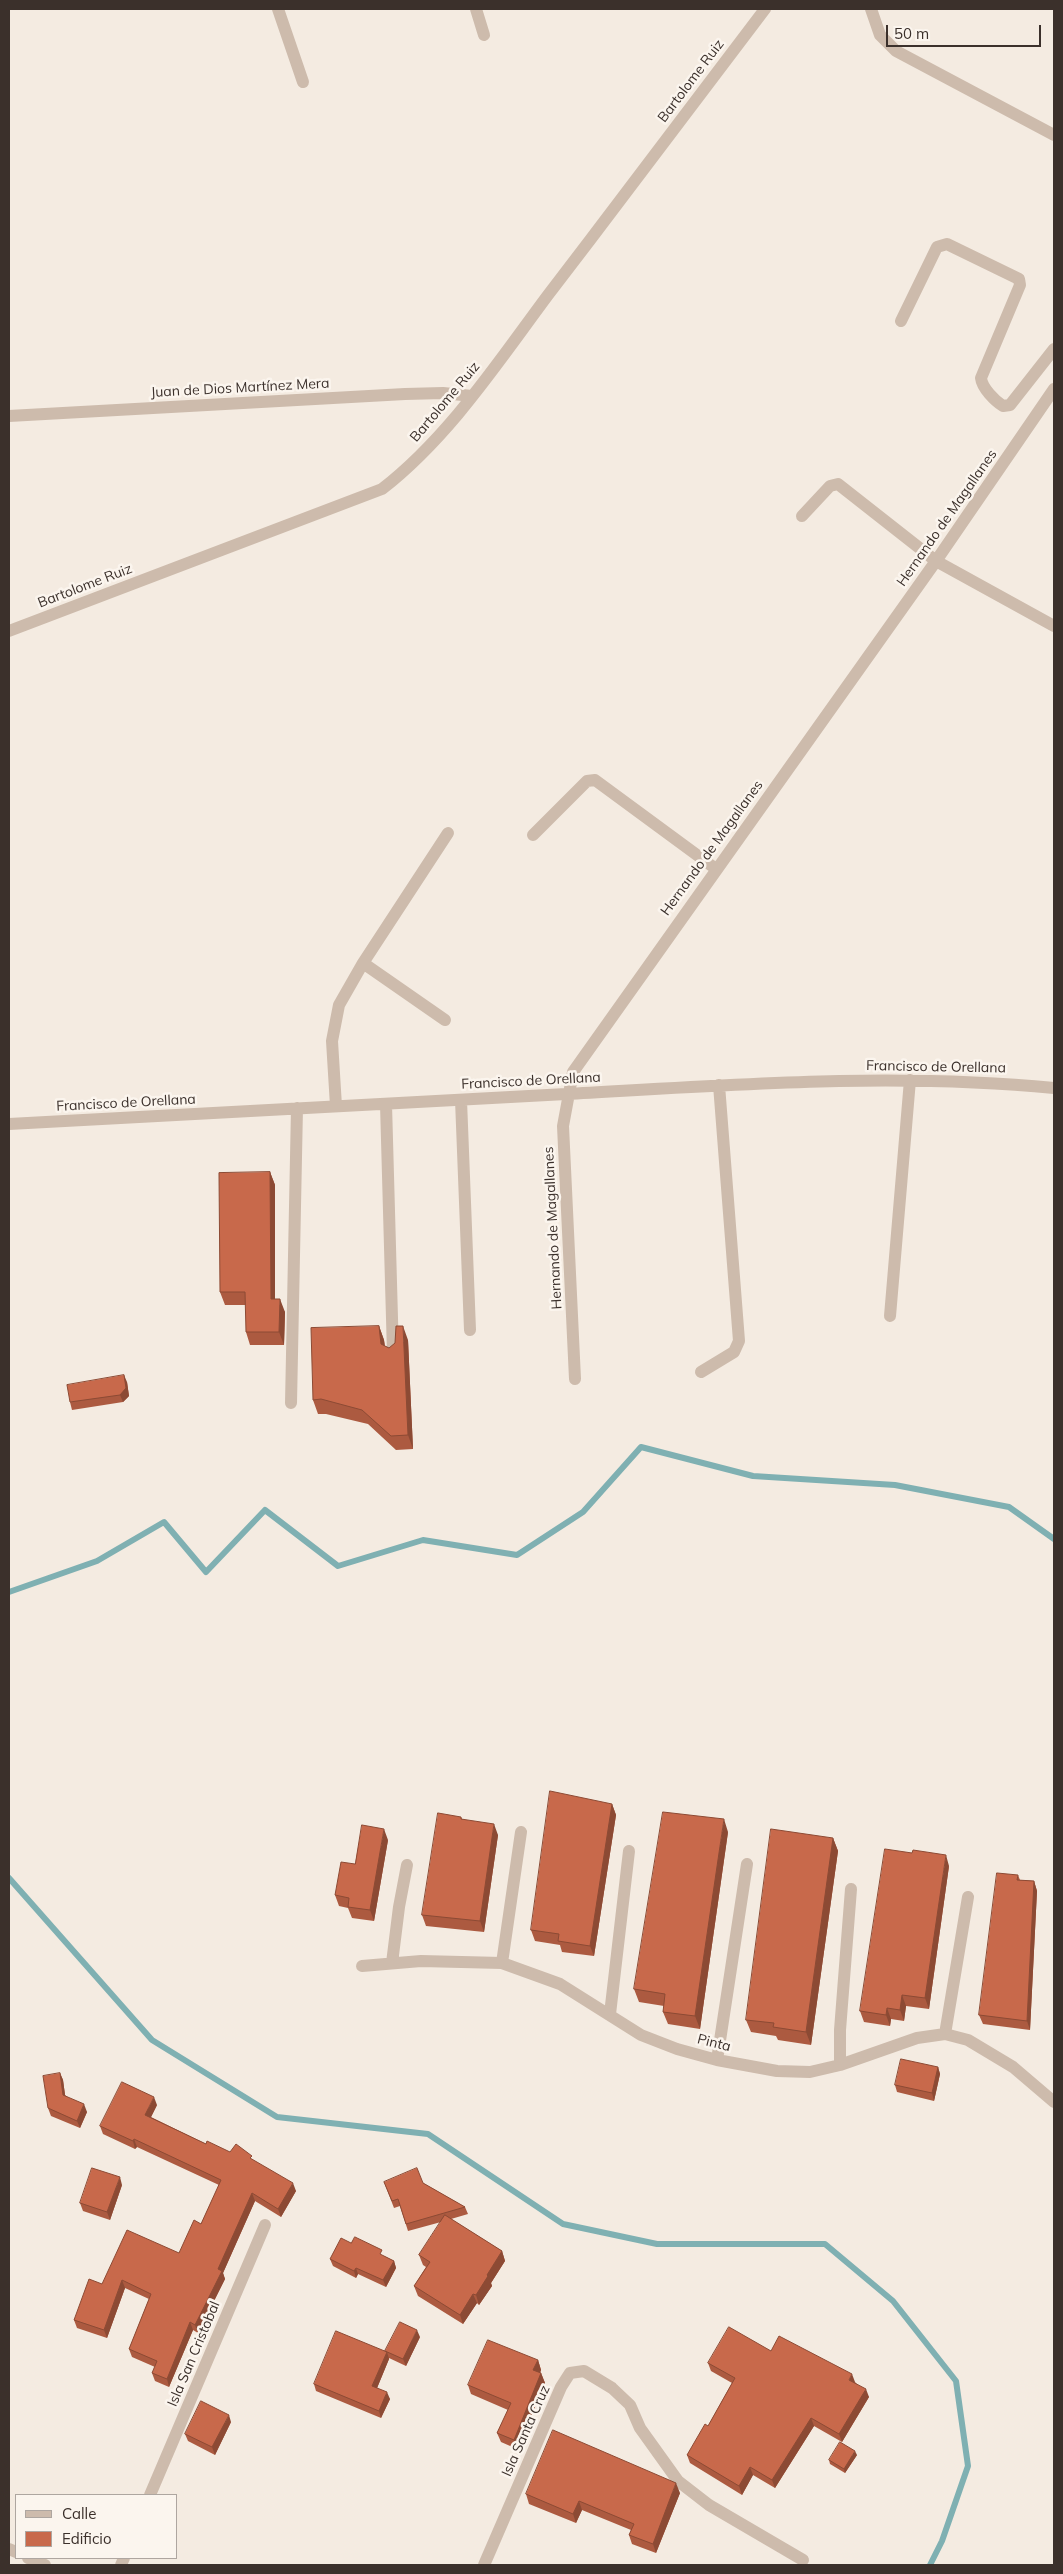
<!DOCTYPE html>
<html>
<head>
<meta charset="utf-8">
<style>
	body { margin:0 }
	#map { position:relative; width:1063px; height:2574px; overflow:hidden; background:#f4ebe1; font-family:Mulish,sans-serif }
	canvas { display:block }
	.frame { position:absolute; inset:0; border:10px solid #3b302b; pointer-events:none }
	.legend { position:absolute; left:15px; top:2494px; width:162px; height:65px; box-sizing:border-box; background:#fbf5ee; border:1px solid #aea6a0; margin:0; padding:6px 9px; list-style:none; font-size:15px; color:#3b302b }
	.legend li { display:flex; align-items:center; gap:10px; height:25px }
	.legend b { width:25px; border:1px solid #aea6a0 }
	.scale { position:absolute; left:886px; top:25px; width:155px; height:22px; box-sizing:border-box; border:2px solid #3b302b; border-top:0; padding-left:6px; font-size:15px; line-height:18px; white-space:nowrap; color:#3b302b; -webkit-text-stroke:4px #fbf5ee; paint-order:stroke }
</style>
</head>
<body>
<div id="map">
<canvas width="1063" height="2574"></canvas>
<div class="frame"></div>
<ul class="legend">
<li><b style="height:6px;background:#cdbbac"></b>Calle</li>
<li><b style="height:14px;background:#c8694b"></b>Edificio</li>
</ul>
<div class="scale">50 m</div>
</div>
<script>
const c = document.querySelector('canvas').getContext('2d');
c.lineJoin = 'round';
function trace(path, color, width, dash) {
  c.strokeStyle = color;
  c.lineWidth = width;
  c.lineCap = dash ? 'butt' : 'round';
  c.setLineDash(dash || []);
  c.stroke(path);
}
function fillPath(path, color) {
  c.fillStyle = color;
  c.fill(path, 'evenodd');
}
function write(font, color, halo, rows, align = 'center') {
  c.font = font + ' Mulish,sans-serif';
  c.lineWidth = 5;
  c.setLineDash([]);
  c.textBaseline = 'middle';
  c.strokeStyle = halo;
  c.fillStyle = color;
  for (const [text, x, y, turn = 0] of rows) {
    c.save();
    c.translate(x, y);
    c.rotate((+turn || 0) * Math.PI / 180);
    c.textAlign = isNaN(turn) ? turn : align;
    if (halo) c.strokeText(text, 0, 0);
    c.fillText(text, 0, 0);
    c.restore();
  }
}
const stream = new Path2D(`
	M9 1592 97 1561 164 1522 206 1572 265 1510 338 1566 423 1540 517 1555 583 1512 641 1447 753 1476 895 1485 1009 1507 1054 1539
	M9 1878 152 2040 277 2117 428 2134 563 2224 657 2244H825L893 2301 956 2381 968 2466 942 2541 930 2565`);
const minor = new Path2D(`
	M278 9 303 82
	M476 9 484 35
	M871 9 880 35 896 51 1054 135
	M901 321 937 247 947 244 1019 279 1020 285 981 378C982 388 995 401 1003 406L1010 405 1054 349
	M9 416 405 394 443 393 472 396
	M802 516 830 486 838 484 936 561 1054 626
	M9 631 382 489C449 437 498 362 548 295 621 200 693 104 765 9
	M533 835 587 781 595 780 716 869
	M363 963 445 1020
	M461 1100 470 1330
	M386 1104 393 1354
	M336 1106 332 1041 339 1005 363 963 448 833
	M9 1124C194 1114 380 1104 566 1094 728 1085 892 1072 1054 1088
	M890 1316 910 1080
	M701 1372 734 1352 739 1341 719 1085
	M575 1379 563 1126 573 1072 936 561 1054 389
	M291 1403 297 1108
	M392 1963 399 1907 407 1865
	M502 1963 521 1832
	M362 1966 421 1961 502 1963 560 1984 641 2035 677 2049 717 2060 777 2071 810 2072 840 2065 917 2038 945 2034 968 2040 1013 2067 1054 2102
	M610 2014 629 1851
	M945 2034 968 1897
	M717 2060 747 1864
	M840 2065V2030L851 1889
	M150 2495 265 2225
	M9 2549 16 2552
	M28 2558 45 2565
	M121 2565 124 2558
	M484 2565 561 2387 570 2373 584 2371 612 2388 630 2405 640 2428 678 2481 709 2505 803 2560`);
const wall = new Path2D(`
	M270 1172 275 1185V1299L285 1312 284 1345H250L246 1332V1305H225L220 1292Z
	M379 1326 384 1340 385 1346 389 1348 408 1340 413 1449 396 1450 368 1424 326 1414H318L313 1400Z
	M127 1382 129 1396 123 1402 72 1410 70 1402Z
	M612 1804 616 1815 594 1956 562 1952 560 1945 535 1941 531 1930Z
	M461 1817 462 1819 498 1835 484 1932 426 1926 422 1915Z
	M728 1832 700 2029 668 2024 663 2012 664 2006 639 2002 634 1989Z
	M833 1838 838 1851 811 2045 778 2040 776 2036 751 2032 746 2020Z
	M388 1840 374 1921 352 1918 348 1908 339 1906 335 1895Z
	M949 1866 929 2009 906 2006 904 2021 891 2019 890 2026 864 2022 860 2011Z
	M1018 1875 1020 1880 1034 1881 1037 1891 1030 2030 983 2024 979 2015Z
	M938 2067 940 2074 934 2101 897 2092 895 2085Z
	M60 2073 63 2080 65 2095 87 2112 80 2128 51 2116 48 2108Z
	M157 2105 151 2117 206 2144 253 2160 296 2191 281 2217 255 2201 223 2273 225 2279 198 2333 193 2330 169 2387 155 2381 152 2373 155 2367 132 2357 129 2349 149 2299 125 2288 107 2338 77 2328 74 2320 102 2284 179 2253 201 2224 219 2185 137 2147 135 2149 103 2134 100 2126Z
	M384 2182 423 2183 465 2207 468 2214 451 2219 502 2251 505 2261 491 2283 492 2286 479 2305 477 2303 463 2324 418 2296 414 2286 426 2267 423 2265 419 2255 441 2222 408 2231 400 2206 394 2208Z
	M122 2185 110 2220 83 2211 80 2203Z
	M384 2256 394 2261 396 2268 386 2287 358 2274 356 2278 333 2266 330 2259Z
	M420 2337 406 2366 389 2358V2359L377 2388 390 2399 381 2418 316 2391 314 2384 386 2352 385 2351Z
	M771 2351 855 2382 869 2397 842 2442 814 2426 775 2488 753 2475 742 2495 690 2463 687 2455 708 2426 732 2383 711 2371 708 2363Z
	M538 2360 541 2370 540 2373H541L545 2383 517 2449 501 2442 497 2433 508 2410 471 2394 468 2385Z
	M231 2422 215 2455 188 2441 185 2434Z
	M857 2455 845 2473 830 2464 829 2460Z
	M680 2493 656 2553 632 2544 629 2535 631 2530 582 2510 576 2523 529 2504 526 2494Z`);
const shadedWall = new Path2D(`
	M270 1172 275 1185V1312L271 1299Z
	M280 1299 285 1312 284 1345 279 1332Z
	M379 1326 384 1340 386 1358 381 1344Z
	M403 1326 408 1340 413 1449 408 1435Z
	M124 1375 127 1382 129 1396 123 1402 120 1395Z
	M612 1804 616 1815 594 1956 590 1946Z
	M724 1819 728 1832 700 2029 695 2016Z
	M494 1824 498 1835 484 1932 480 1921Z
	M384 1829 388 1840 374 1921 370 1910Z
	M833 1838 838 1851 811 2045 806 2032Z
	M946 1855 949 1866 929 2009 925 1998Z
	M1034 1881 1037 1891 1030 2030 1027 2021Z
	M902 1995 906 2006 904 2021 900 2010Z
	M887 2008 891 2019 890 2026 886 2015Z
	M938 2067 940 2074 934 2101 932 2093Z
	M60 2073 63 2080 66 2102 63 2095Z
	M154 2097 157 2105 148 2123 145 2115Z
	M84 2104 87 2112 80 2128 77 2121Z
	M134 2139 137 2147 135 2149 133 2141Z
	M120 2177 122 2185 110 2220 107 2212Z
	M293 2183 296 2191 281 2217 278 2209Z
	M252 2193 255 2201 223 2273 225 2279 198 2333 195 2325 218 2269Z
	M502 2251 505 2261 491 2283 492 2286 479 2305 476 2295 487 2275Z
	M394 2261 396 2268 386 2287 383 2280Z
	M356 2268 358 2274 356 2278 354 2271Z
	M122 2280 125 2288 107 2338 104 2330Z
	M473 2294 477 2303 463 2324 460 2315Z
	M190 2322 193 2330 169 2387 167 2379Z
	M417 2330 420 2337 406 2366 403 2359Z
	M387 2352 389 2359 375 2393 372 2386Z
	M538 2360 541 2370 537 2380 533 2370Z
	M541 2373 545 2383 517 2449 514 2440Z
	M852 2374 855 2382 852 2388 849 2380Z
	M866 2389 869 2397 842 2442 839 2434Z
	M387 2392 390 2399 381 2418 379 2411Z
	M229 2415 231 2422 215 2455 212 2447Z
	M811 2418 814 2426 775 2488 772 2480Z
	M855 2451 857 2455 845 2473 844 2469Z
	M750 2467 753 2475 742 2495 739 2486Z
	M676 2483 680 2493 656 2553 653 2544Z
	M579 2501 582 2510 576 2523 573 2514Z`);
const building = new Path2D(`
	M270 1172 271 1299H280L279 1332H246L245 1292H220L219 1173Z
	M379 1326 381 1344 389 1348 395 1343 396 1326H403L408 1435 391 1436 362 1410 321 1399 313 1400 311 1328Z
	M124 1375 126 1388 120 1395 70 1402 67 1385Z
	M550 1791 612 1804 590 1946 558 1941 559 1934 531 1930Z
	M663 1812 724 1819 695 2016 663 2012 665 1994 634 1989Z
	M438 1813 461 1817V1819L494 1824 480 1921 422 1915Z
	M362 1825 384 1829 370 1910 348 1907 349 1898 335 1895 341 1862 355 1864Z
	M771 1829 833 1838 806 2032 773 2027 774 2023 746 2020Z
	M885 1849 912 1853 913 1850 946 1855 925 1998 902 1995 900 2010 887 2008 886 2015 860 2011Z
	M997 1873 1018 1875 1017 1880 1034 1881 1027 2021 979 2015Z
	M901 2059 938 2067 932 2093 895 2085Z
	M60 2073 63 2095 84 2104 77 2121 48 2108 43 2076Z
	M122 2082 154 2097 145 2115 206 2144 207 2141 230 2152 236 2144 252 2156 250 2158 293 2183 278 2209 252 2193 218 2269 222 2271 195 2325 190 2322 167 2379 152 2373 157 2361 129 2349 151 2294 122 2280 104 2330 74 2320 89 2279 102 2284 127 2230 179 2253 194 2220 201 2224 221 2180 134 2139 133 2141 100 2126Z
	M92 2168 120 2177 107 2212 80 2203Z
	M417 2168 423 2183 465 2207 406 2224 398 2199 392 2201 384 2182Z
	M445 2215 502 2251 487 2275 488 2276 476 2295 473 2294 460 2315 414 2286 430 2262 419 2255Z
	M355 2237 382 2250 380 2254 394 2261 383 2280 356 2268 354 2271 330 2259 341 2238 351 2243Z
	M400 2322 417 2330 403 2359 385 2351Z
	M729 2327 771 2351 779 2336 852 2374 849 2380 866 2389 839 2434 811 2418 772 2480 750 2467 739 2486 687 2455 705 2424 708 2426 735 2378 708 2363Z
	M336 2331 387 2352 372 2386 387 2392 379 2411 314 2384Z
	M488 2340 538 2360 533 2370 541 2373 514 2440 497 2433 511 2403 468 2385Z
	M201 2401 229 2415 212 2447 185 2434Z
	M553 2430 676 2483 653 2544 629 2535 634 2524 579 2501 573 2514 526 2494Z
	M840 2442 855 2451 844 2469 829 2460Z`);
const streetNames = [
	["Bartolome Ruiz",691,81,-53],
	["Juan de Dios Martínez Mera",240,388,-3],
	["Bartolome Ruiz",445,402,-50],
	["Hernando de Magallanes",947,518,-55],
	["Bartolome Ruiz",85,586,-21],
	["Hernando de Magallanes",712,848,-54],
	["Francisco de Orellana",936,1067,1],
	["Francisco de Orellana",531,1081,-3],
	["Francisco de Orellana",126,1103,-3],
	["Hernando de Magallanes",553,1228,-93],
	["Pinta",714,2043,14],
	["Isla San Cristobal",194,2354,-67],
	["Isla Santa Cruz",526,2431,-66]
];
trace(stream, '#7fb0b2', 6);
trace(minor, '#cdbbac', 12);
fillPath(wall, '#ac5a40');
fillPath(shadedWall, '#8c4a34');
fillPath(building, '#c8694b');
trace(building, '#8c4a34', 1);
write('14px', '#3b302b', '#fbf5ee', streetNames);
</script>
</body>
</html>
